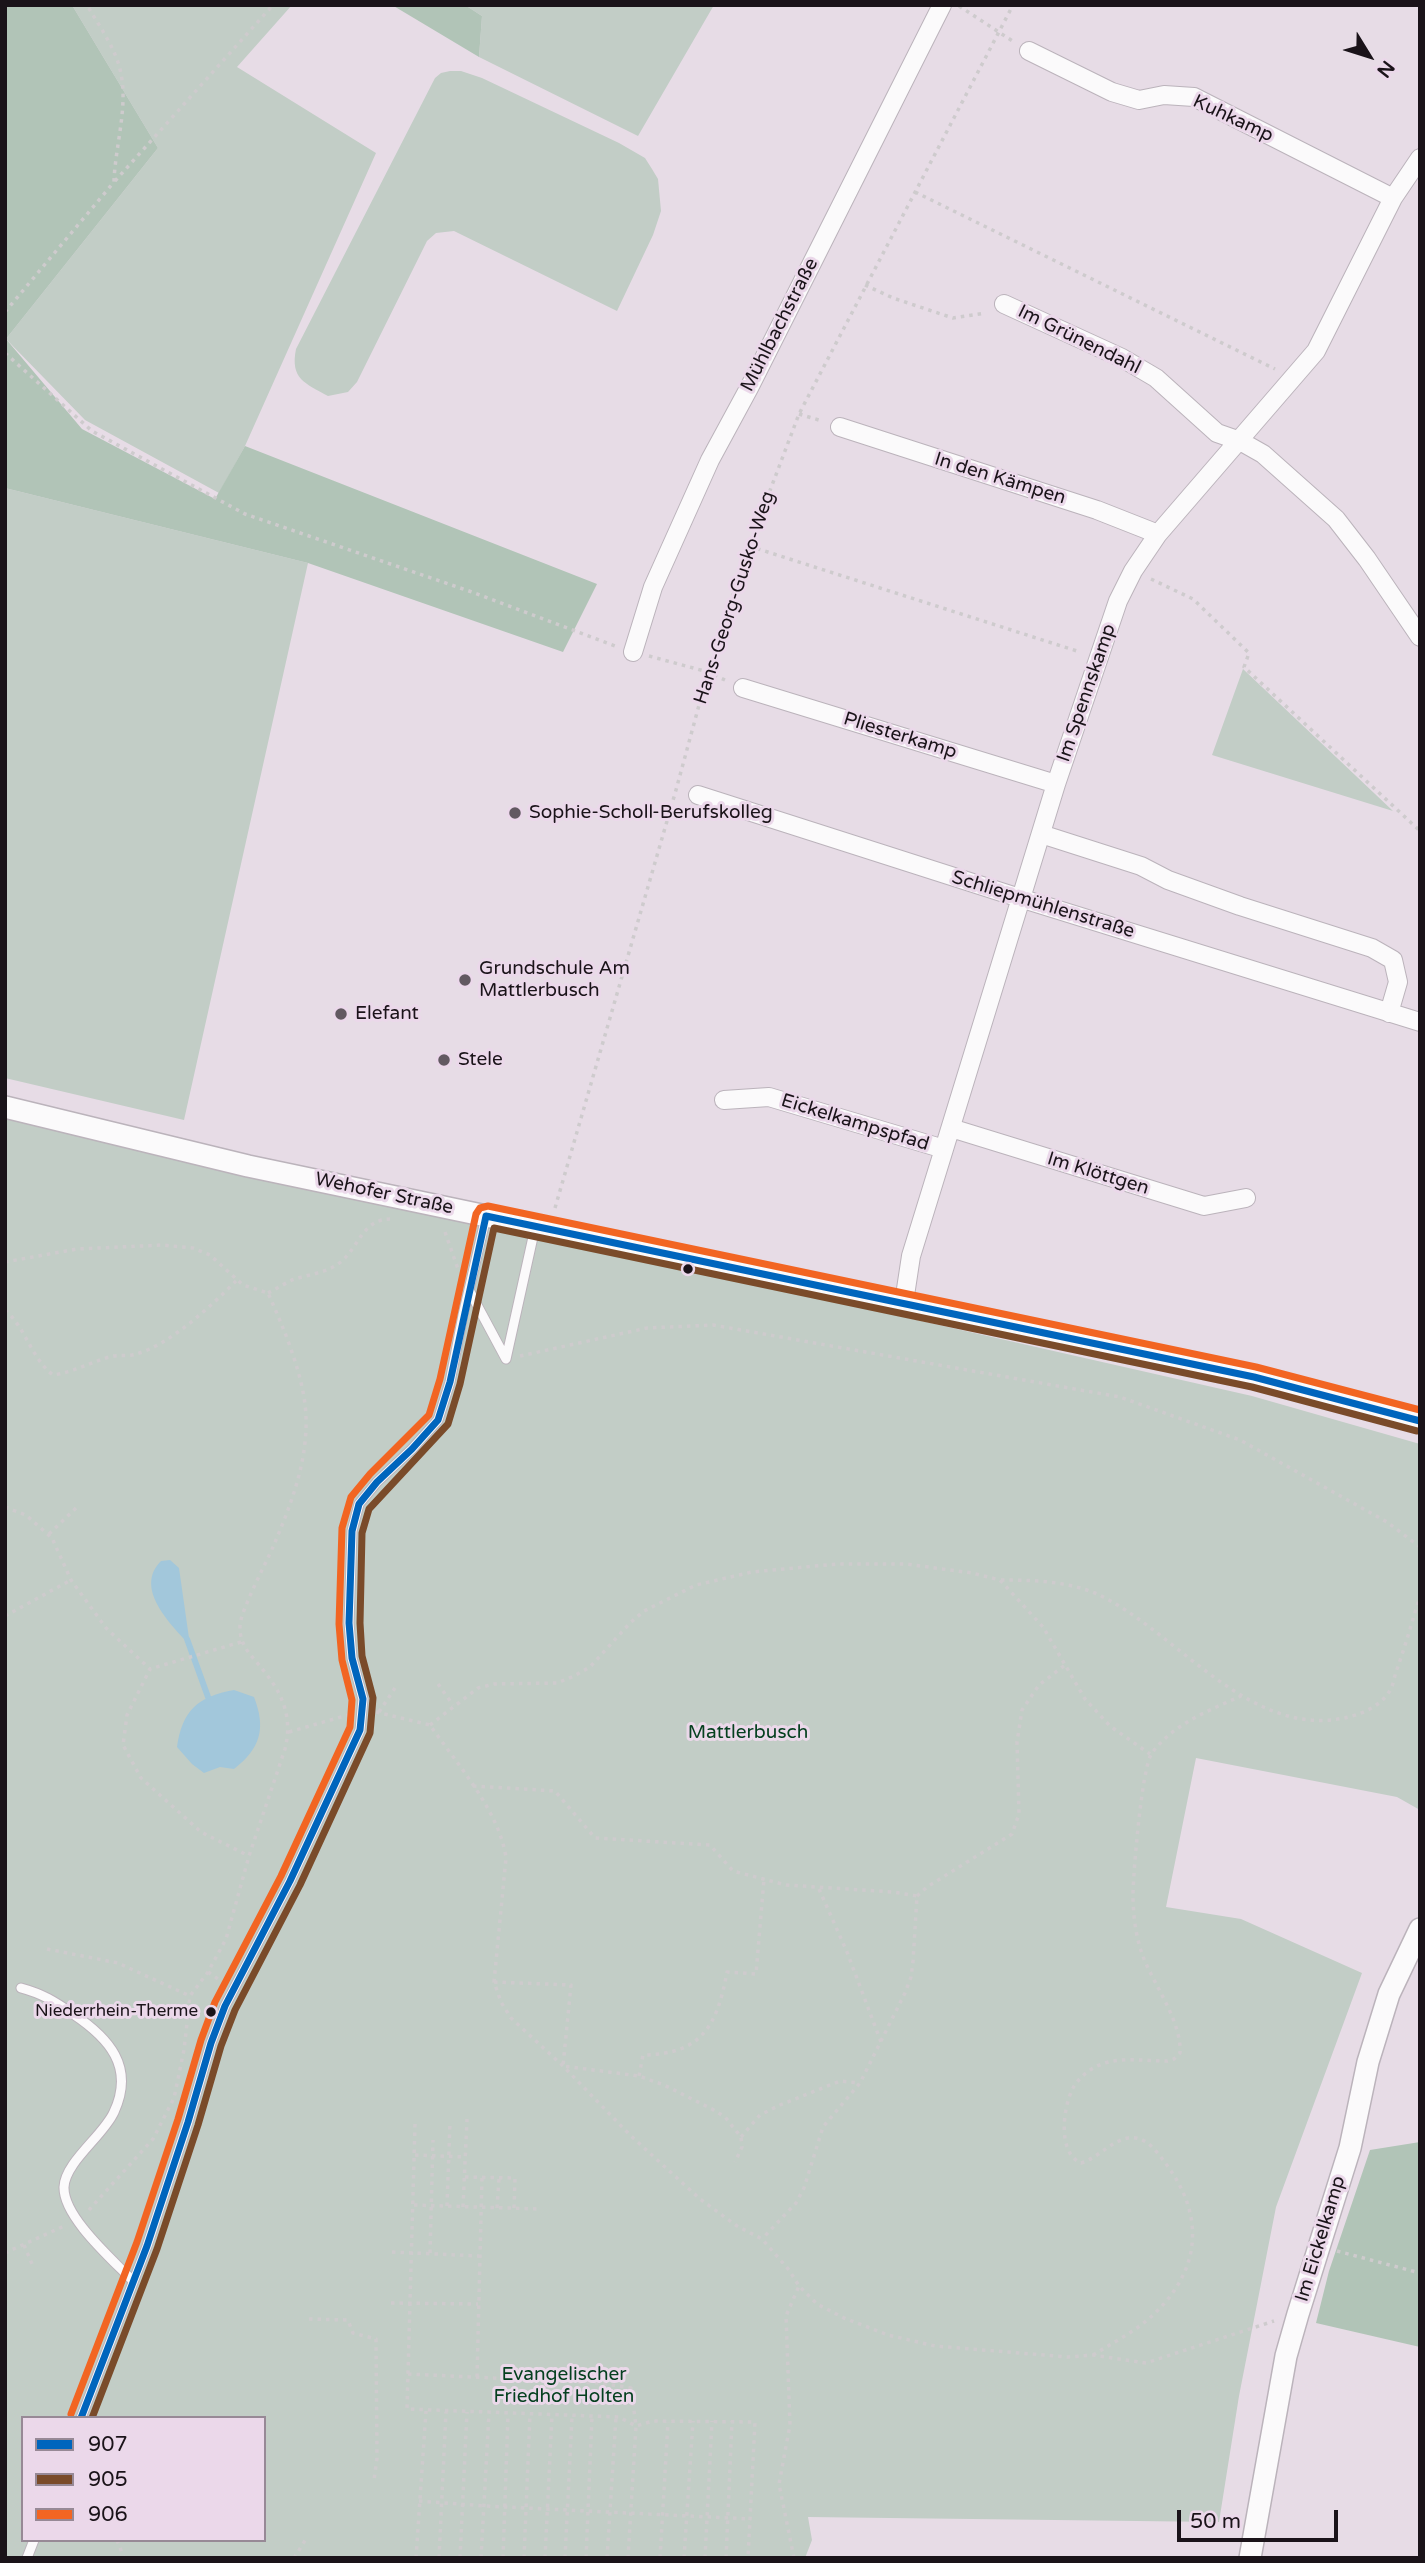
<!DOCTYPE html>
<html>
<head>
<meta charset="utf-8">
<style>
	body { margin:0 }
	#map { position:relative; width:1425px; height:2563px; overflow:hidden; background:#e7dce6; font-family:"Varela Round",sans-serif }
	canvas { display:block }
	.frame { position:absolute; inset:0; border:7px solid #1a1319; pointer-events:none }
	.legend { position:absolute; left:21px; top:2416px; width:245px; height:126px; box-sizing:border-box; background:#ebd8ea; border:2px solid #978996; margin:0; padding:9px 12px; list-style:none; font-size:21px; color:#1a1319 }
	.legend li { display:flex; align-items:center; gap:14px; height:35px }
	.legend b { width:35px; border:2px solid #978996 }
	.north { position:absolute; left:1334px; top:21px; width:70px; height:70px; -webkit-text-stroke:5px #ebd8ea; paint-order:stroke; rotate:128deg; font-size:19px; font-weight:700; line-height:28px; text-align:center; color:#1a1319 }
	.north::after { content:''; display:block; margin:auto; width:24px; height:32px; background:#1a1319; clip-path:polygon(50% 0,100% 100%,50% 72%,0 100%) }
	.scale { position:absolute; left:1177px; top:2510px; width:161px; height:32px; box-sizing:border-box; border:4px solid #1a1319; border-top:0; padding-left:9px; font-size:21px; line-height:24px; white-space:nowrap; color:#1a1319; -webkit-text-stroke:5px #ebd8ea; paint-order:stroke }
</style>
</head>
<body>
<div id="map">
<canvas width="1425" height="2563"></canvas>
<div class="frame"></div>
<ul class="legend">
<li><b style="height:9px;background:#0065bd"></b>907</li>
<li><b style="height:9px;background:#7a4b2a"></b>905</li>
<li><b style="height:9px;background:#f26522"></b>906</li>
</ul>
<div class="north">N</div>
<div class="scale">50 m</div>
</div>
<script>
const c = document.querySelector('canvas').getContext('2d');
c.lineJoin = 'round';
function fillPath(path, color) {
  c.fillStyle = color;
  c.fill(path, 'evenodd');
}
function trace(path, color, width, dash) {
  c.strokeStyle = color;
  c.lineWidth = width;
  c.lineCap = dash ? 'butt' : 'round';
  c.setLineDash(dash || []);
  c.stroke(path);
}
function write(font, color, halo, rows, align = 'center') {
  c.font = font + ' "Varela Round",sans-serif';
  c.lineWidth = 6;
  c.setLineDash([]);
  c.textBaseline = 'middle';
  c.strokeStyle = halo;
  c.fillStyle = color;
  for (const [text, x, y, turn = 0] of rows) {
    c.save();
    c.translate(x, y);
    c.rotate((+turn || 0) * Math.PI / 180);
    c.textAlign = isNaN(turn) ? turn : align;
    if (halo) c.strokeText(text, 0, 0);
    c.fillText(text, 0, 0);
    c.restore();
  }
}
const green = new Path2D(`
	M72 5H292L237 67 376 153 245 446 219 493 85 420 6 339 158 148Z
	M465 5H714L638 136 479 57 482 16Z
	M450 71H461L482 78 619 143 645 158 652 169 658 179 661 211 653 235 617 311 454 231 436 233 427 241 357 382 348 392 328 396C305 383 290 379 296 349L435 78 441 73Z
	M5 488 308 563 184 1120 5 1078Z
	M1243 669 1393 811 1212 755Z
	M5 1113 1252 1396 1420 1444V1810L1397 1797 1196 1758 1166 1907 1241 1919 1362 1973 1276 2207 1239 2396 1219 2522 808 2517 812 2540 805 2558H5ZM23 2418H264V2540H23Z`);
const forest = new Path2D(`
	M5 5H72L158 148 6 339 82 429 215 499 245 446 597 584 563 652 308 563 5 488Z
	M392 5H465L482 16 479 57Z
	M1420 2142V2347L1316 2323 1329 2271 1370 2150Z`);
const water = new Path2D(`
	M170 1560 179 1568 189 1638 185 1640C167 1620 135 1587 161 1561Z
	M234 1690 254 1697C266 1728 261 1748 234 1769L220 1767 204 1773 192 1764 177 1747C182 1711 198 1696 234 1690Z`);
const stream = new Path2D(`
	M187 1639 208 1697`);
const path = new Path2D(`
	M959 6 1014 42
	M115 181 273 5
	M915 192 1275 369
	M865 285 893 298 953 318 986 313
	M5 312 114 182C115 147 128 108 121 74 117 50 99 26 87 5
	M5 353 92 431 245 514 469 591 615 646
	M799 414 822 421
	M749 546 1080 652
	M1151 579 1193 599 1249 653 1244 667 1420 831
	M649 656 708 672 725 680
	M555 1208 676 790 708 672 749 546 799 414 1013 5
	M445 1232 458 1269
	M5 1262 77 1249 162 1245 193 1248 210 1255 243 1285 268 1293C284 1329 306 1380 306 1420 307 1464 290 1507 273 1547 266 1563 240 1612 240 1626 239 1648 255 1658 267 1675 285 1698 292 1721 285 1749L249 1856 226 1939 208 1972 190 1996 184 2050 174 2098 153 2139 88 2211
	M268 1293C276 1289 284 1284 292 1280 309 1274 329 1273 343 1260 359 1245 364 1219 390 1219
	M5 1310C26 1328 31 1358 53 1375 74 1372 89 1363 109 1357 118 1354 128 1357 136 1354 170 1345 212 1305 236 1281
	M520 1356 647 1328 713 1325 1120 1397 1240 1440 1387 1522 1420 1547
	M5 1507 26 1515 52 1538 71 1580 106 1628 150 1669
	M49 1534 77 1507
	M1001 1580C1032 1580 1065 1581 1095 1593 1175 1629 1247 1738 1344 1718 1359 1715 1380 1707 1389 1692 1393 1687 1394 1678 1396 1672 1405 1647 1412 1622 1420 1596
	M5 1616 71 1580
	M241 1642 150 1669 127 1715 123 1745 141 1778 201 1832 249 1856
	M438 1684 453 1705
	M376 1712 430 1725C457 1764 500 1812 506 1858L494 1982 501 2002 511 2018 563 2066 630 2135 700 2199 737 2226 762 2239 789 2270 799 2286 817 2304 844 2318 888 2335 935 2346 1068 2357 1093 2355 1146 2363 1274 2321
	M379 1712 395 1688
	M430 1725 478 1688 494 1684 557 1683 574 1676 590 1667 630 1623 644 1611 696 1585 752 1572 837 1564H906L972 1573 1000 1580 1043 1627 1085 1699 1110 1726 1150 1754
	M289 1732 348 1715
	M473 1786 555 1791 595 1838 710 1845 733 1871 786 1885 893 1892 917 1896 913 1962 911 1977 905 1993 860 2083 823 2127 804 2188 796 2203 762 2239
	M819 1889 847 1952 881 2042
	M917 1896 927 1887 1012 1834 1019 1814 1017 1742 1022 1710 1039 1685 1065 1665
	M47 1949 118 1963 190 1996
	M208 1972 221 1981
	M494 1982 571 1985 563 2066 639 2076 664 2085 712 2109 725 2117 741 2137 742 2147 735 2162
	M639 2076 643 2055C702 2054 717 2026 727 1972L756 1974 764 1879
	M415 2124 407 2409 619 2417 636 2426 653 2421 755 2422 748 2558
	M741 2137 760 2115 780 2105 840 2081 860 2083
	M415 2155 465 2157
	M465 2177 515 2178 514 2208
	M414 2205 539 2209
	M447 2206 450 2122
	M463 2207 467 2119
	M497 2208 499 2178
	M24 2245 32 2264
	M1337 2251 1420 2273
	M392 2252 479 2256
	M5 2253 64 2226
	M430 2253 433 2140
	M391 2303 478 2304
	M309 2319 348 2320 353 2333 376 2339 377 2458 374 2480
	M1093 2355C1114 2342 1138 2330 1155 2313 1202 2268 1204 2214 1166 2164 1157 2152 1146 2135 1128 2138 1111 2141 1098 2158 1081 2163 1057 2153 1063 2107 1073 2088 1078 2079 1087 2071 1097 2066 1118 2056 1145 2061 1167 2061L1174 2059 1180 2053C1182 2023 1155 1986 1144 1959 1136 1939 1133 1916 1133 1895 1133 1875 1142 1765 1152 1753 1173 1724 1210 1710 1241 1696
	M408 2374 600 2383 631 2388 636 2426 628 2558
	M477 2377 482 2177
	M419 2501 485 2506 751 2519
	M117 2540 124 2558
	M294 2558 306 2539
	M416 2558 426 2411
	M439 2558 446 2412
	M460 2558 467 2412
	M481 2558 489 2413
	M503 2558 508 2414
	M524 2558 530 2414
	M545 2558 552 2415
	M565 2558 572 2417
	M586 2558 592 2416
	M607 2558 616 2417
	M660 2558 668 2422
	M684 2558 693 2421
	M705 2558 712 2421
	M726 2558 732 2421
	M794 2558 779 2484 790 2425 786 2316 799 2286`);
const service = new Path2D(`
	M469 1290 506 1359
	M506 1359 535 1228
	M21 1988C43 1994 54 2001 73 2014 109 2038 135 2067 114 2112 104 2135 65 2162 64 2187 63 2217 113 2260 133 2281
	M81 2418 147 2246 188 2122 211 2043 225 2006 290 1881 360 1730 363 1699 352 1658 349 1623 352 1531 359 1504 377 1482 412 1449 438 1420 450 1382 463 1315 486 1217
	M27 2558 34 2540`);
const minor = new Path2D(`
	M1029 51 1112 92 1139 100 1164 95 1194 97 1393 198
	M1004 304 1122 358 1156 378 1217 433 1240 441 1263 454 1336 519 1367 559 1420 637
	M840 427 1097 510 1158 534
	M633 652 653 587 710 460 749 388 942 5
	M743 688 1056 784
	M698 795 1023 899 1420 1022
	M1041 834 1141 866 1168 880 1240 906 1372 948 1393 960 1398 982 1389 1013
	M724 1100 769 1097 944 1149
	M951 1128 1204 1206 1246 1198
	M904 1302 911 1256 944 1149 1056 784 1118 601 1133 571 1158 534 1316 351 1393 198 1420 158`);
const tertiary = new Path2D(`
	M5 1107 248 1166 1254 1377 1420 1421
	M1250 2558 1286 2356 1298 2314 1350 2148 1368 2062 1389 1994 1420 1929`);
const bus1 = new Path2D(`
	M486 1216 1254 1377 1420 1421
	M81 2418 147 2246 188 2122 211 2043 225 2006 290 1881 360 1730 363 1699 352 1658 349 1623 352 1531 359 1504 377 1482 412 1449 438 1420 450 1382 486 1216`);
const bus2 = new Path2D(`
	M92 2418 157 2249 198 2125 221 2046 235 2010 300 1885 370 1733 373 1698 362 1656 360 1623 362 1533 369 1509 448 1424 460 1384 494 1228 1252 1387 1417 1431`);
const bus3 = new Path2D(`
	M71 2414 137 2242 178 2119 201 2040 215 2002 281 1876 350 1727 352 1700 342 1660 339 1624 342 1528 351 1497 370 1474 429 1415 440 1379 476 1214 480 1208 488 1206 1256 1367 1420 1410`);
const markers = [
	[515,813,7,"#625961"],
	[465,980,7,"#625961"],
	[341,1014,7,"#625961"],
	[444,1060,7,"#625961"],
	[688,1269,6,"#1a1319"],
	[211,2012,6,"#1a1319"]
];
const busNames = [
	["Niederrhein-Therme",198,2012]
];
const streetNames = [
	["Kuhkamp",1233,119,25],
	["Mühlbachstraße",780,325,-63],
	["Im Grünendahl",1079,340,26],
	["In den Kämpen",1000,479,17],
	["Hans-Georg-Gusko-Weg",735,598,-72],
	["Im Spennskamp",1087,693,-71],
	["Pliesterkamp",900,736,17],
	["Schliepmühlenstraße",1043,905,17],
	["Eickelkampspfad",855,1123,17],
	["Im Klöttgen",1098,1174,17],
	["Wehofer Straße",384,1194,12],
	["Im Eickelkamp",1321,2239,-73]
];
const poiNames = [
	["Sophie-Scholl-Berufskolleg",529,813],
	["Grundschule Am",479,969],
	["Mattlerbusch",479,991],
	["Elefant",355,1014],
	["Stele",458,1060]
];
const parkNames = [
	["Mattlerbusch",748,1733],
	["Evangelischer",564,2375],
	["Friedhof Holten",564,2397]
];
fillPath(green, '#c2cdc6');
fillPath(forest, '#b1c4b7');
fillPath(water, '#a2c7db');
trace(stream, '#a2c7db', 6);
trace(service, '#bbb3bb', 11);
trace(minor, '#bbb3bb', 20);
trace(tertiary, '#bbb3bb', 24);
trace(path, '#cecbcd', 3.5, [3.5, 5]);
trace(service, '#fbfafb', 9);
trace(minor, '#fbfafb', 18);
trace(tertiary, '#fbfafb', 21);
trace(bus1, '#0065bd', 7);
trace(bus2, '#7a4b2a', 7);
trace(bus3, '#f26522', 7);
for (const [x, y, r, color] of markers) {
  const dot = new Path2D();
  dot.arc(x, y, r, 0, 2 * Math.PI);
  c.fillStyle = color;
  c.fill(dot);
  trace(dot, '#ebd8ea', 2.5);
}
write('17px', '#1a1319', '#ebd8ea', busNames, 'right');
write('19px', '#1a1319', '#ebd8ea', streetNames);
write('19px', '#1a1319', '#ebd8ea', poiNames, 'left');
write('19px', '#064020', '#ebd8ea', parkNames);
</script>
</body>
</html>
